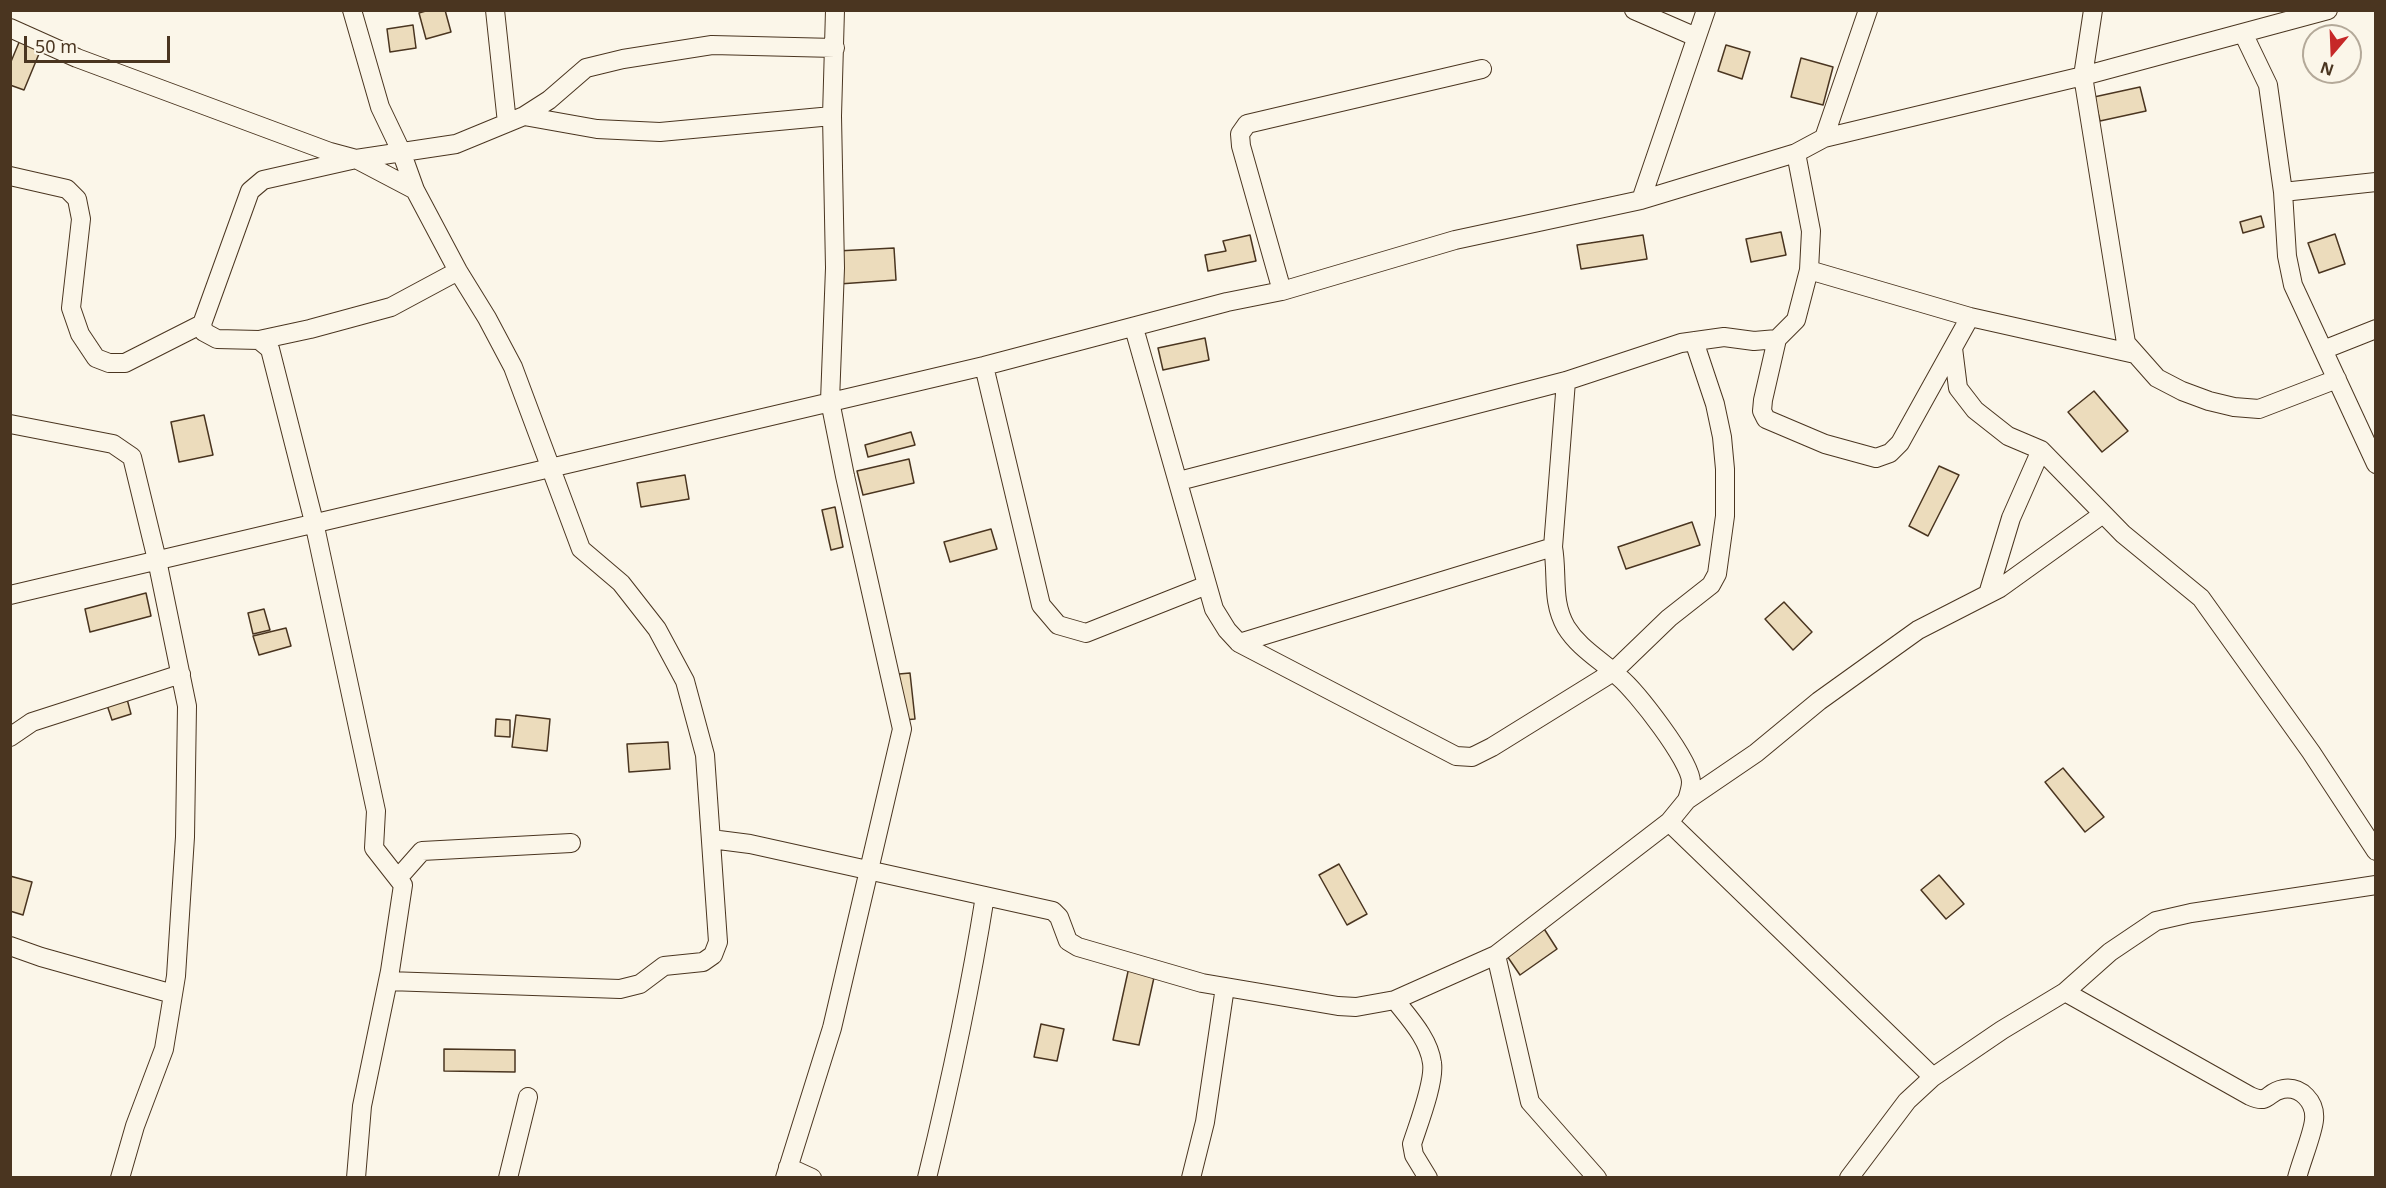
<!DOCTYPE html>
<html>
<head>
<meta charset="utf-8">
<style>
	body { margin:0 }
	#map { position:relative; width:2386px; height:1188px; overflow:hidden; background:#fbf6e9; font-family:"Noto Sans",sans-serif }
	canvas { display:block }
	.frame { position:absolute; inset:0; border:12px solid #4a3520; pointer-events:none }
	.north { position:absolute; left:2302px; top:24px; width:60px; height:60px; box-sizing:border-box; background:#fbf6e9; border:2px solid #b4a999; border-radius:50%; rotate:199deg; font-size:16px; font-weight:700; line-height:24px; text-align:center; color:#4a3520 }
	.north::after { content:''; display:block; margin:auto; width:21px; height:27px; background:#c62828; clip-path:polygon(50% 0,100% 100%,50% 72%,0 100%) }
	.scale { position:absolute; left:24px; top:36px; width:146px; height:27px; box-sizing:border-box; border:3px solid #4a3520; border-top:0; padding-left:8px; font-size:18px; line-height:21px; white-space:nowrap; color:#4a3520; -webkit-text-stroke:4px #fbf6e9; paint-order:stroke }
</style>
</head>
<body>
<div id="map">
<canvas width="2386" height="1188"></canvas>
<div class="frame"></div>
<div class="north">N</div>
<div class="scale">50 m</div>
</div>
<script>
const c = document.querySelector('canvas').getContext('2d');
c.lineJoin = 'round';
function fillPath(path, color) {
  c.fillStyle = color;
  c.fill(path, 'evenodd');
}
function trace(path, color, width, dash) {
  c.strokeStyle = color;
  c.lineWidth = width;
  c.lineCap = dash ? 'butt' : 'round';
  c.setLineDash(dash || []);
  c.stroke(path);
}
const building = new Path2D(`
	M429 10H445L451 32 426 39 419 13Z
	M413 25 416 48 390 52 387 29Z
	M20 40 41 49 24 90 10 85V64Z
	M1726 45 1750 52 1742 79 1718 71Z
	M1801 58 1833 67 1823 105 1791 97Z
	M2140 87 2146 111 2100 121 2094 97Z
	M2261 216 2264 227 2243 233 2240 222Z
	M1781 232 1786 255 1751 262 1746 239Z
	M2335 234 2345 264 2319 273 2308 243Z
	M1250 235 1256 261 1208 271 1205 255 1226 251 1223 241Z
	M1643 235 1647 259 1581 269 1577 245Z
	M894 248 896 280 839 284 837 251Z
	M1205 338 1209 360 1163 370 1158 348Z
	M2094 391 2128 431 2102 452 2068 412Z
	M204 415 213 455 179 462 171 422Z
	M911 432 915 445 868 457 865 445Z
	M909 459 914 483 863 495 857 471Z
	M1939 466 1959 475 1928 536 1909 526Z
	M685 475 689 499 641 507 637 483Z
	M835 507 843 547 831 550 822 510Z
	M1692 522 1700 545 1626 569 1618 547Z
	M991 529 997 549 950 562 944 542Z
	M146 593 151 616 90 632 85 609Z
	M1784 602 1812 632 1793 650 1765 619Z
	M264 609 270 630 253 634 248 613Z
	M286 628 291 646 259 655 253 636Z
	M910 673 915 719 903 720 899 674Z
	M127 699 131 714 112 720 107 705Z
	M516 715 550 719 547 751 512 747Z
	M496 719 510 720V737L495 736Z
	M668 742 670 769 629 772 627 744Z
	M2063 768 2104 817 2085 832 2045 782Z
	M1339 864 1367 914 1347 925 1319 875Z
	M1939 875 1964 904 1946 919 1921 890Z
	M10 876 32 882 23 915 10 911Z
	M1541 924 1557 949 1520 975 1503 950Z
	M1129 967 1155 973 1139 1045 1113 1040Z
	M1041 1024 1064 1029 1057 1061 1034 1057Z
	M444 1049 515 1050V1072L444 1071Z`);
const minor = new Path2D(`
	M352 10 380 107 401 151 415 190 458 271 487 318 513 367 581 549 621 583 657 629 685 681 705 755 718 942 713 955 703 962 664 966 640 984 620 989 388 981
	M495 10 507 123
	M1634 10 1696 37
	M2093 10 2083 76 2126 343 2157 378 2182 391 2209 401 2234 407 2259 409 2337 379
	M10 28 77 58 330 152 356 159 415 190
	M2243 33 2268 85 2283 192 2287 256 2293 285 2376 464
	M524 116 597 129 660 132 832 116
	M1824 138 1868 10
	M1796 153 1811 231 1809 270 1796 320 1777 339 1763 400 1762 411 1766 419 1825 444 1876 458 1890 453 1900 443 1970 317
	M10 176 67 189 77 199 81 219 71 308 80 334 96 358 109 363H125L202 324
	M2283 192 2376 182
	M1641 200 1706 10
	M1809 270 1970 317 2135 354
	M458 271 391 307 310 329 259 340 217 339 204 332 202 324 250 191 263 180 356 159 456 144 524 116 549 100 586 68 623 59 712 45 835 48
	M1282 291 1241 146 1240 134 1247 124 1482 69
	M1134 328 1214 609 1227 630 1239 643 1553 547
	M259 340 270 349 314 522 376 811 374 848 403 885 390 971 362 1106 356 1178
	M1953 348 1958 388 1975 410 2008 436 2041 450 2123 534 2201 598 2311 752 2376 851
	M2323 350 2376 329
	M984 366 1041 605 1058 625 1086 633 1207 585
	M1566 381 1553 547C1558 575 1551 601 1566 627 1579 648 1601 660 1619 677 1636 691 1691 761 1691 782 1691 787 1689 794 1687 800
	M10 424 113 444 132 457 157 560 187 706 185 837 176 976 164 1049 135 1126 120 1178
	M1179 481 1566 381 1681 343 1724 337 1754 341 1777 339
	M1988 594 2011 518 2041 450
	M10 595 984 366 1227 302 1282 291 1455 240 1641 200 1796 153 1824 138 2083 76 2328 10
	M1239 643 1456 756 1472 757 1492 747 1613 672 1669 618 1711 585 1717 574 1725 516V469L1722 437 1715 404 1694 341
	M10 737 32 722 181 674
	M1669 822 1933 1077
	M711 839 750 844 1053 911 1059 917 1068 941 1078 947 1202 983 1338 1006 1356 1007 1395 1000 1496 955 1669 822 1687 800 1756 753 1819 701 1918 630 2000 588 2103 514
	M399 877 422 851 571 843
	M10 946 41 957 173 994
	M1496 955 1530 1102 1597 1178
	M2065 992 2250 1096C2270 1105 2266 1092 2283 1089 2301 1086 2316 1102 2314 1120 2313 1133 2301 1162 2297 1178
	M1395 1000C1409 1018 1429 1039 1432 1063 1435 1082 1418 1125 1412 1144L1414 1155 1428 1178
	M788 1167 812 1178
	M508 1178 528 1097
	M785 1178 832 1028 902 729 845 476 830 401 835 268 832 116 835 10
	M927 1178C950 1084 970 991 985 896
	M1191 1178 1205 1122 1225 987
	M1849 1178 1907 1101 1933 1077 2002 1030 2065 992 2110 952 2156 921 2191 913 2376 885`);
fillPath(building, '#ecdcbc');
trace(building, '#4a3520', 1.5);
trace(minor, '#4a3520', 20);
trace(minor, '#fbf6e9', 18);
</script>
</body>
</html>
